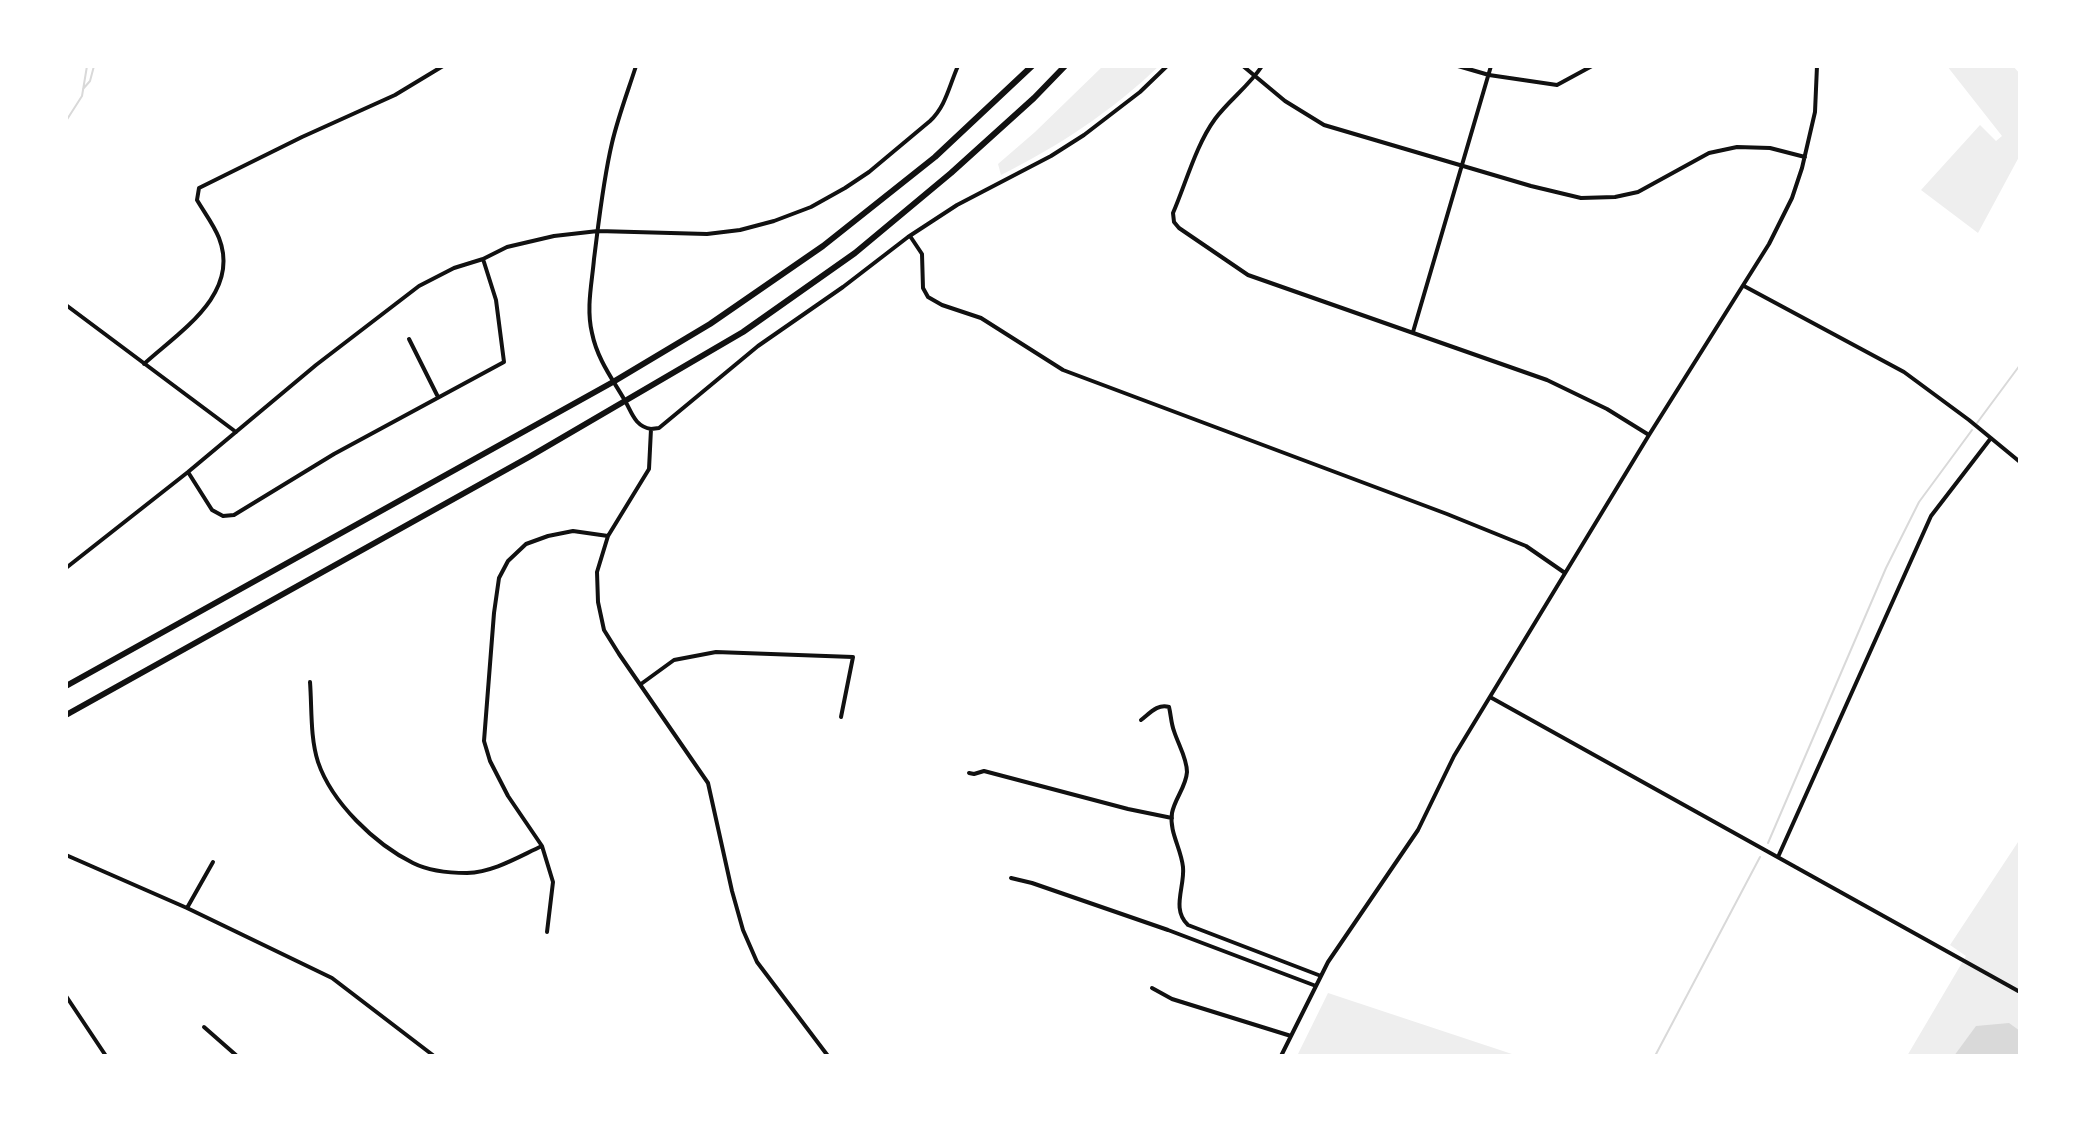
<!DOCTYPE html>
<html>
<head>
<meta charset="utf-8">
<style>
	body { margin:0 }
	#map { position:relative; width:2086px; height:1122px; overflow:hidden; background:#fff; font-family:"Source Sans 3",sans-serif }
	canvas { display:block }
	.frame { position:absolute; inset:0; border:68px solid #fff; pointer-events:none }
</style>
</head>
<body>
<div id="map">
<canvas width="2086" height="1122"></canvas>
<div class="frame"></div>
</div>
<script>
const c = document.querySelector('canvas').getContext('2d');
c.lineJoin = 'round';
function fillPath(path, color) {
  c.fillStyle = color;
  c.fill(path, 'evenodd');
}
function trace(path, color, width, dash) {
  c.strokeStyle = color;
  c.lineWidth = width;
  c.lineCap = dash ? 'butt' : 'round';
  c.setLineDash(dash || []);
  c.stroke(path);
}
const green = new Path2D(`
	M1103 66H1159C1112 111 1059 146 1001 175L998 164 1035 132Z
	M1947 66H2013L2020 74V155L1978 233 1921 190 1980 125 1996 141 2002 136Z
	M2020 839V1056H1907L1966 956 1950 945Z
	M1328 993 1518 1056H1297Z`);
const water = new Path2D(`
	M2009 1023 2020 1031V1056H1954L1976 1026Z`);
const stream = new Path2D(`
	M83 89 90 81 94 66
	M66 121 82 96 87 66
	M1977 423 2020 365
	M1768 843 1886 568 1919 502 1972 430
	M1655 1056 1760 857`);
const minor = new Path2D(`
	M636 66C628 91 618 117 612 143 603 181 599 220 594 259 592 283 586 308 592 333 597 358 611 377 624 399 632 412 634 426 651 429
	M1243 66 1285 101 1324 125 1531 186 1581 198 1615 197 1638 192 1709 153 1737 147 1770 148 1805 157
	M1262 66C1249 86 1229 100 1215 119 1196 145 1186 183 1173 213L1174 222 1179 228 1248 275 1547 380 1607 409 1649 435
	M1458 66 1489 75 1557 85 1592 66
	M910 236 922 254 923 288 928 297 942 305 981 318 1063 370 1447 514 1526 546 1565 573
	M1744 286 1904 372 1969 420 2020 462
	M66 305 236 432
	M1413 332 1491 66
	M409 339 438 397
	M144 364C179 332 241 294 219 238 214 225 204 212 197 200L199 188 302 137 395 95 443 66
	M651 429 649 469 608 536 597 572 598 602 604 630 619 654 708 783 732 891 743 930 757 962 828 1056
	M651 429 659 428 758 346 843 287 908 237 957 205 1051 156 1084 135 1140 92 1167 66
	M188 472 212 510 223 516 234 515 334 454 504 362 496 300 483 259
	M66 568 188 472 316 365 419 286 454 268 483 259 507 247 554 236 598 231 707 234 740 230 774 221 811 207 845 188 869 172 930 121C946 106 949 86 958 66
	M310 682C312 708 310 737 318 762 332 803 375 844 413 863 429 871 449 873 467 873 494 872 518 857 542 846
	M641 684 674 660 716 652 853 657 841 717
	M1490 697 2020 992
	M1141 720C1149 714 1158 703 1169 707 1171 715 1171 723 1174 731 1178 744 1187 758 1187 772 1186 787 1175 798 1172 813 1169 832 1181 848 1183 867 1185 887 1171 909 1188 925L1321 976
	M969 773 974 774 984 771 1128 809 1172 818
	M66 855 187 908 332 978 434 1056
	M1778 857 1931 516 1991 438
	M1011 878 1032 883 1168 930 1316 986
	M187 908 213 862
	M547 932 553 882 542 846 508 796 490 761 484 741 494 613 499 578 508 561 526 544 548 536 573 531 608 536
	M1152 988 1172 999 1291 1036
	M66 996 106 1056
	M204 1027 237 1056
	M1281 1056 1328 962 1418 830 1454 756 1649 435 1769 244 1792 198 1802 168 1815 112 1817 66`);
const primary = new Path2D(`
	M66 686 613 382 710 324 823 246 935 157 1032 66
	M66 715 529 457 743 332 855 253 951 173 1034 98 1065 66`);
fillPath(green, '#eee');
fillPath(water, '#d9d9d9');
trace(stream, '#d9d9d9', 2);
trace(minor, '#111', 4);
trace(primary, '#111', 6);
</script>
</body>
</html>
